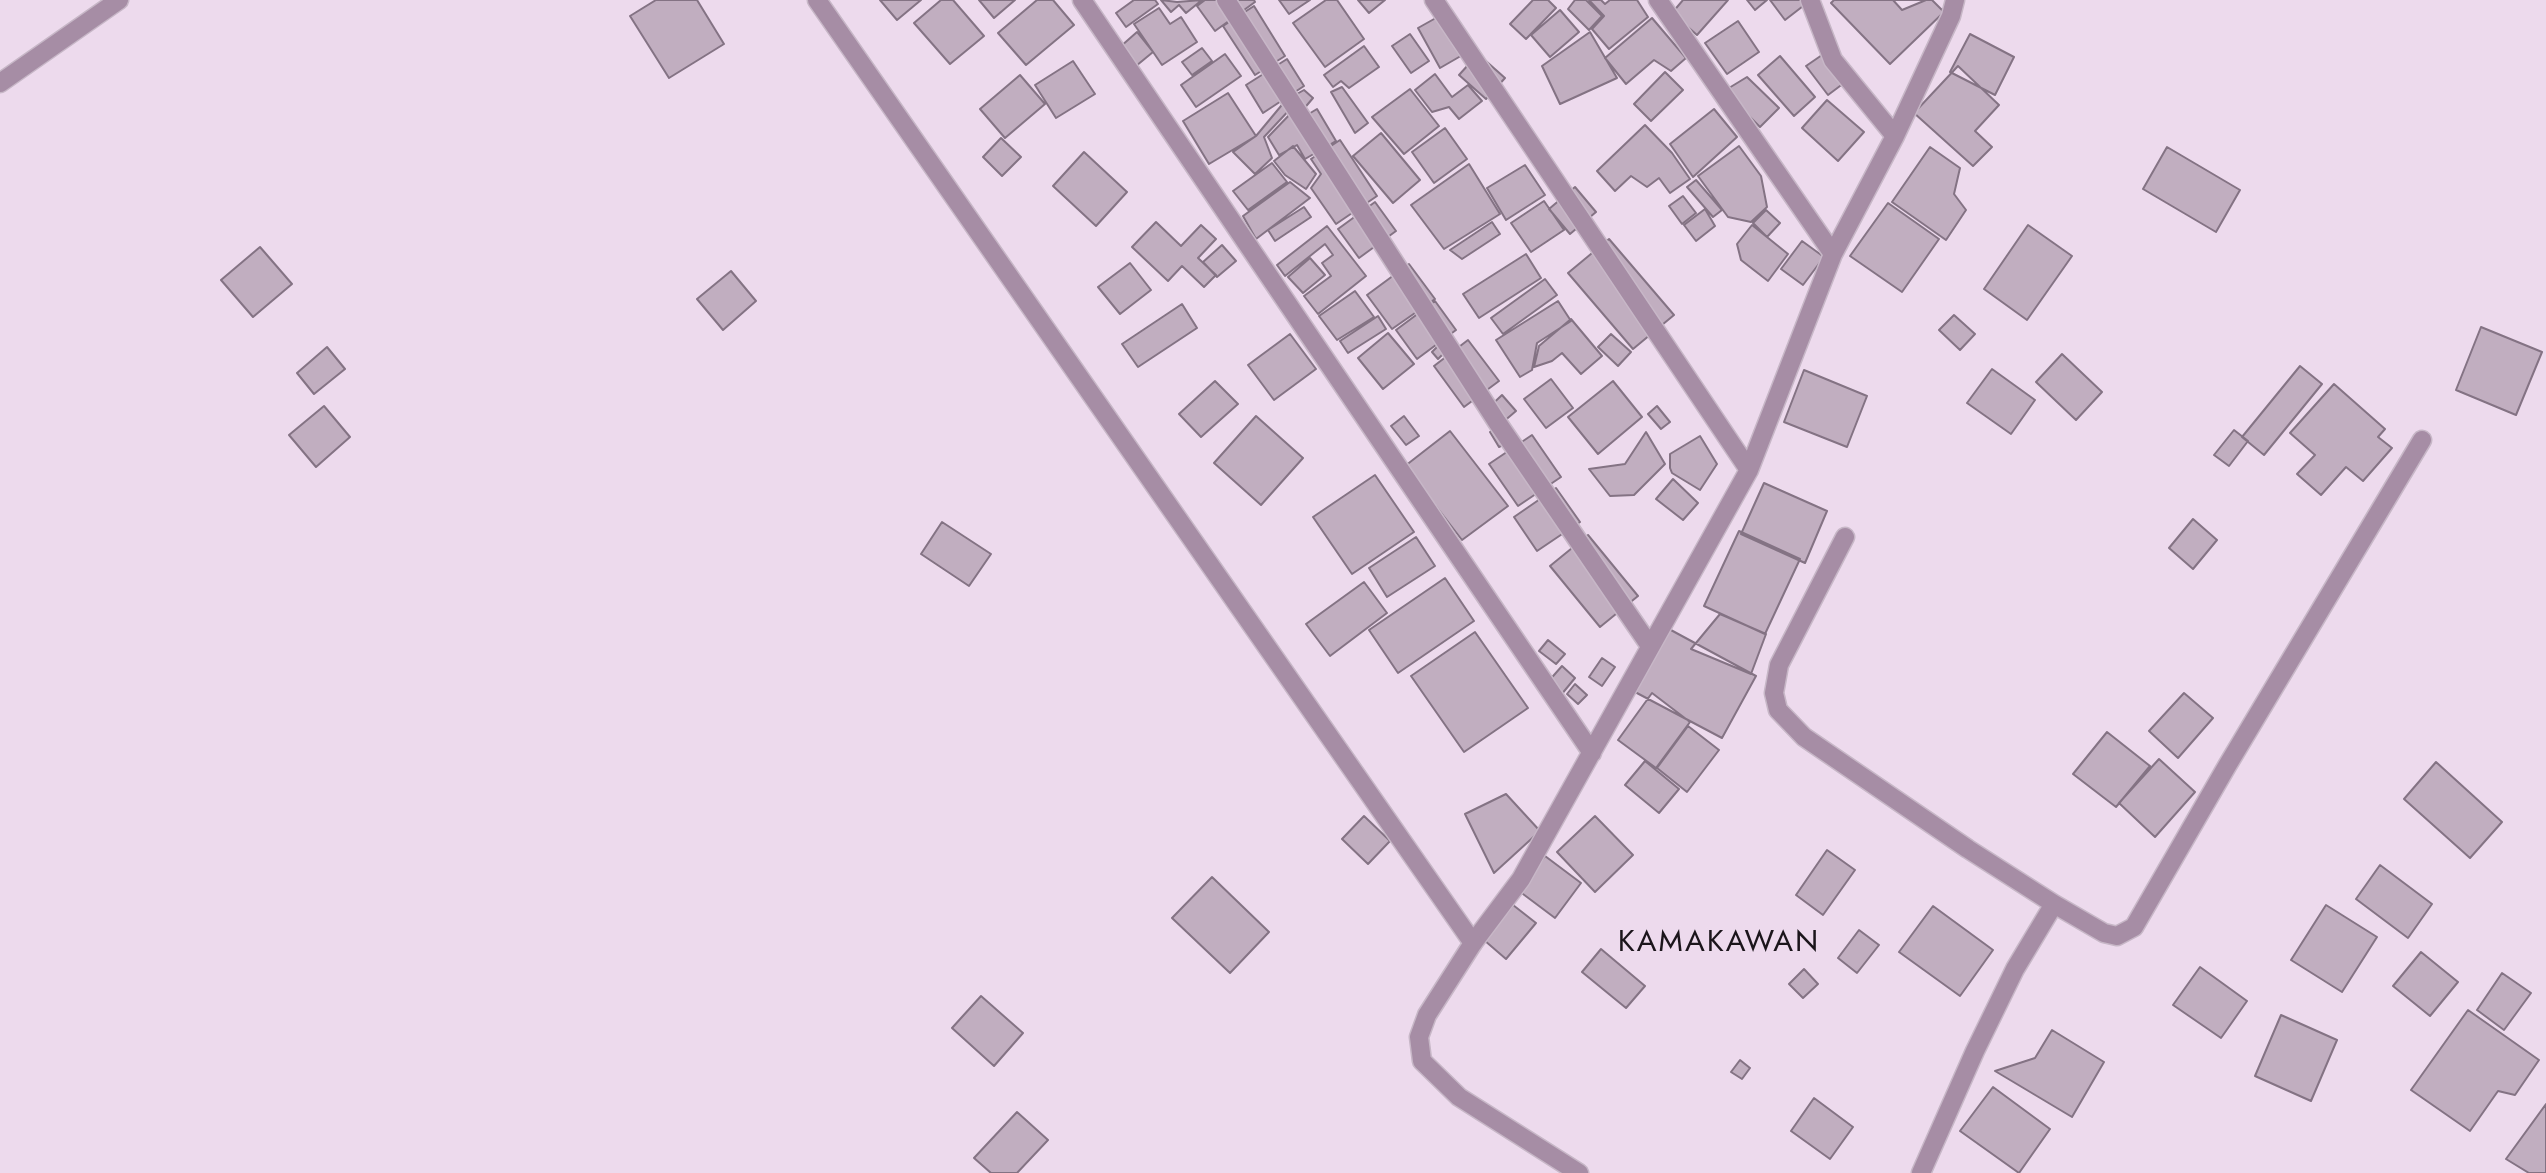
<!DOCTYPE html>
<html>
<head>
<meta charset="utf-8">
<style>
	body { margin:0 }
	canvas { display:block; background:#eddaed }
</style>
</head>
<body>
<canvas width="2546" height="1173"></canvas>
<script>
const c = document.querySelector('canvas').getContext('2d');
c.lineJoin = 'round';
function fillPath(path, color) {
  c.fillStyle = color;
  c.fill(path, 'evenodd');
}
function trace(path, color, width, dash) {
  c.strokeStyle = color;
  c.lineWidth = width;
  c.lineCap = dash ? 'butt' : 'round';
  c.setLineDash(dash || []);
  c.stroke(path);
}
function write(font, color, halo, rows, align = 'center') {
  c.font = font + ' Jost,sans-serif';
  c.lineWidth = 5;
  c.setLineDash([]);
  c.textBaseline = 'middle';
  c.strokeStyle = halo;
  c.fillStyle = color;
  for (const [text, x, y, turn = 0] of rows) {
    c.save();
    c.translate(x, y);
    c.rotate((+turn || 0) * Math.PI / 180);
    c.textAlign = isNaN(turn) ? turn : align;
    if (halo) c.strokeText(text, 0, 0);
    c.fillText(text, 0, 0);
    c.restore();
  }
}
const building = new Path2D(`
	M656 0H697L724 44 669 78 630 16Z
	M880 0H921L897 20Z
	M941 0H953L984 36 950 64 914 23Z
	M979 0H1015L994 18Z
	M1037 0H1053L1074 25 1026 65 998 33Z
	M1134 0H1155L1158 4 1126 27 1116 13Z
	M1161 0 1177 2 1202 0 1186 13 1179 5 1171 12Z
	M1205 0H1254L1255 2 1215 31 1197 6Z
	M1279 0H1310L1289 14Z
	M1326 0H1337L1364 39 1325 67 1293 23Z
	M1358 0H1385L1369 13Z
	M1533 0H1548L1556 8 1526 39 1510 24Z
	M1575 0H1586L1602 16 1589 30 1568 9Z
	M1589 0H1601L1605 4 1610 0H1637L1648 17 1609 49 1592 29 1604 16Z
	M1683 0H1728L1697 35 1672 13Z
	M1747 0H1767L1755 10Z
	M1770 0H1805L1807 3 1785 20Z
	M1834 0H1932L1944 12 1890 64 1831 3Z
	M1893 0H1926L1902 10Z
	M1254 6 1285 56 1255 75 1223 26Z
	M1159 8 1170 24 1181 17 1197 42 1162 65 1134 24Z
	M1560 10 1579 32 1550 57 1531 35Z
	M1443 14 1466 53 1440 68 1418 28Z
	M1652 18 1686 58 1671 71 1654 60 1626 84 1605 58Z
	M1738 21 1759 52 1727 74 1705 43Z
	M1137 32 1153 52 1136 66 1120 47Z
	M1590 32 1617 78 1560 104 1542 66Z
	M1410 34 1429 61 1411 73 1392 46Z
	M1970 34 2014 57 1995 95 1950 72Z
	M1364 46 1379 67 1349 88 1341 81 1333 87 1324 75Z
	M1202 48 1212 61 1192 75 1182 62Z
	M1225 54 1241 76 1196 107 1181 85Z
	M1478 54 1505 78 1486 99 1459 75Z
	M1822 55 1844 83 1828 95 1806 66Z
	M1780 56 1815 97 1794 116 1758 75Z
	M1287 59 1304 86 1263 113 1246 85Z
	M1073 61 1095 94 1056 118 1035 85Z
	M1958 66 1999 105 1975 131 1992 147 1973 166 1914 113Z
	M1665 72 1683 90 1651 121 1634 104Z
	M1435 74 1452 97 1468 85 1482 101 1459 119 1449 107 1432 112 1415 90Z
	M1020 75 1045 104 1005 138 980 109Z
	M1747 77 1779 108 1760 127 1724 91Z
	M1342 87 1368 123 1355 133 1331 92Z
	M1410 89 1439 126 1404 154 1372 117Z
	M1304 90 1313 98 1302 111 1293 106 1264 137 1272 158 1255 174 1233 152 1256 136 1286 100Z
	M1228 93 1256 136 1209 164 1183 121Z
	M1827 100 1864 132 1838 161 1802 128Z
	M1317 109 1336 141 1305 159 1297 145 1279 155 1268 137 1294 110 1307 115Z
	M1714 109 1737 137 1693 177 1670 144Z
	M1645 125 1672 153 1690 179 1670 193 1659 178 1647 187 1631 176 1615 191 1597 171Z
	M1445 128 1467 159 1434 183 1412 152Z
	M1381 133 1420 180 1393 203 1353 156Z
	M1001 138 1021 157 1002 176 983 157Z
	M1340 140 1377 196 1336 224 1311 188 1321 174 1311 159Z
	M1293 146 1316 174 1306 189 1285 175 1274 161Z
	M1739 146 1761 176 1767 207 1751 222 1728 217 1698 176Z
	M1930 147 1960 168 1954 194 1966 210 1946 240 1892 202Z
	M2167 147 2240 190 2216 232 2143 189Z
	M1084 152 1127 192 1096 226 1053 186Z
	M1272 163 1287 182 1248 210 1233 191Z
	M1469 164 1500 214 1444 249 1411 205Z
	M1525 165 1545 195 1506 220 1487 188Z
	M1696 180 1722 210 1713 217 1687 187Z
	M1290 182 1310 198 1256 239 1243 216Z
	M1575 187 1596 212 1570 234 1549 209Z
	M1683 196 1696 213 1682 224 1669 206Z
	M1544 201 1564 230 1531 252 1511 223Z
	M1375 202 1396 231 1359 258 1338 229Z
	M1888 203 1939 239 1902 292 1850 256Z
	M1304 207 1311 217 1275 241 1268 230Z
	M1705 209 1715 226 1696 241 1684 225Z
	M1766 210 1780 223 1767 237 1753 223Z
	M1156 222 1181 246 1201 225 1216 239 1198 258 1216 275 1204 287 1182 266 1168 281 1132 247Z
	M1492 222 1500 234 1462 259 1450 250Z
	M1752 225 1788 254 1768 281 1741 260 1737 244Z
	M2028 225 2072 256 2027 320 1984 289Z
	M1327 226 1366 276 1318 314 1304 296 1331 276 1322 263 1333 255 1325 244 1285 276 1277 265Z
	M1609 239 1674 315 1633 349 1568 273Z
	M1802 241 1824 257 1803 285 1781 269Z
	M1222 245 1236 261 1217 277 1203 262Z
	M260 247 292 284 253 317 221 280Z
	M1526 254 1541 278 1479 318 1463 294Z
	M1310 258 1325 275 1303 293 1288 277Z
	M1130 263 1151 290 1120 314 1098 287Z
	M1409 264 1435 299 1392 329 1367 295Z
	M731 271 756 301 723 330 697 299Z
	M1545 279 1557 295 1503 334 1491 318Z
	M1355 291 1374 317 1337 340 1319 316Z
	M1435 301 1456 330 1417 359 1396 330Z
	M1558 301 1571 321 1537 343 1532 370 1520 377 1496 340Z
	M1182 304 1197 328 1138 367 1122 344Z
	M1954 315 1975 334 1960 350 1939 330Z
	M1378 316 1386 329 1348 353 1340 341Z
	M1571 319 1602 356 1581 374 1562 353 1552 361 1534 367 1539 346Z
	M2481 327 2542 352 2516 415 2456 390Z
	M1388 333 1414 364 1383 389 1358 358Z
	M1290 334 1316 369 1274 400 1248 365Z
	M1611 334 1631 352 1618 366 1598 347Z
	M1468 340 1499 381 1464 407 1434 366Z
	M1442 342 1448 349 1438 359 1432 352Z
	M327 347 345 369 314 394 297 373Z
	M2062 354 2102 392 2076 420 2036 382Z
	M2300 366 2322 384 2264 455 2242 437Z
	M1992 369 2035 400 2011 434 1967 403Z
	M1804 370 1867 396 1847 447 1784 422Z
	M1551 379 1573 408 1546 428 1524 399Z
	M1215 381 1238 404 1201 437 1179 414Z
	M1613 381 1642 417 1598 454 1568 417Z
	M2334 384 2385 429 2378 437 2392 448 2363 481 2346 467 2321 495 2297 474 2315 455 2290 433Z
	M1502 395 1516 411 1496 428 1483 413Z
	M324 406 350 437 316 467 289 435Z
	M1657 406 1670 422 1661 429 1648 414Z
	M1256 416 1303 458 1261 505 1214 463Z
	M1404 416 1419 436 1406 445 1391 426Z
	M1507 422 1516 438 1499 447 1490 432Z
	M2234 430 2248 441 2229 466 2214 455Z
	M1450 431 1508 506 1462 540 1405 466Z
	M1646 432 1665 464 1634 495 1610 496 1589 469 1625 464Z
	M1532 435 1561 477 1518 506 1489 464Z
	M1700 436 1717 464 1700 490 1672 473 1670 468V454Z
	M1375 475 1414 532 1352 574 1313 517Z
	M1673 479 1698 503 1683 520 1656 499Z
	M1764 483 1827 511 1805 563 1741 534Z
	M1556 488 1580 522 1537 551 1514 517Z
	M2193 519 2217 540 2193 569 2169 548Z
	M942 522 991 554 969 586 921 554Z
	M1739 531 1800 559 1765 634 1704 606Z
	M1588 535 1638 596 1600 627 1550 566Z
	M1416 537 1435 566 1387 597 1369 568Z
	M1445 578 1474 621 1398 673 1369 630Z
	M1364 582 1387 613 1330 656 1306 624Z
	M1720 614 1766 634 1751 674 1691 649Z
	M1669 629 1756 676 1722 738 1635 692Z
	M1475 632 1528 708 1464 752 1411 676Z
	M1548 640 1565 654 1556 664 1539 651Z
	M1602 658 1615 667 1602 686 1589 677Z
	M1562 666 1575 678 1561 695 1547 683Z
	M1575 684 1587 695 1578 704 1567 694Z
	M1652 693 1690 722 1656 768 1618 740Z
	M2184 693 2213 718 2178 758 2149 731Z
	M1688 726 1719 750 1687 792 1657 768Z
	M2107 732 2150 766 2116 807 2073 774Z
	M2159 759 2195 792 2155 837 2119 803Z
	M1645 761 1679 789 1659 813 1625 785Z
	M2436 762 2502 822 2470 858 2404 799Z
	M1506 794 1540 831 1494 873 1465 814Z
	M1364 816 1390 841 1368 864 1342 839Z
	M1595 816 1633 855 1595 892 1557 852Z
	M1827 850 1855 870 1823 915 1796 895Z
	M1545 856 1581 883 1555 918 1519 891Z
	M2380 865 2432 904 2408 938 2356 899Z
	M1212 877 1269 932 1230 973 1172 918Z
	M1513 905 1536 923 1506 959 1484 940Z
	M2326 905 2377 937 2342 992 2291 960Z
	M1933 906 1993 950 1960 996 1899 952Z
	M1859 930 1879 945 1857 973 1838 958Z
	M1601 949 1645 986 1626 1008 1582 972Z
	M2421 952 2458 982 2430 1016 2393 986Z
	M2200 967 2247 1001 2221 1038 2173 1005Z
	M1804 969 1818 984 1803 998 1789 984Z
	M2502 973 2531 993 2504 1030 2477 1010Z
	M981 996 1023 1033 994 1066 952 1028Z
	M2468 1010 2539 1060 2515 1095 2498 1091 2470 1131 2411 1090Z
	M2281 1015 2337 1040 2311 1101 2255 1076Z
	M2052 1030 2104 1062 2072 1117 1995 1071 2035 1058Z
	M1740 1060 1750 1068 1742 1079 1731 1072Z
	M1993 1087 2050 1129 2019 1173 1960 1131Z
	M1814 1098 1853 1127 1830 1159 1791 1131Z
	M2546 1104V1173H2529L2506 1159Z
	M1017 1112 1048 1140 1017 1173H991L974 1158Z`);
const minor = new Path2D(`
	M1082 0 1592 753
	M1226 0 1497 422 1650 646
	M1434 0 1749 470
	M1658 0 1833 254
	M1810 0 1833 60 1895 136
	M0 83 119 0
	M1845 537 1779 665 1774 693 1778 710 1804 737 1968 849 2054 904 2104 933 2117 936 2134 927 2227 766 2422 440
	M1473 943 1521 879 1749 470 1833 254 1895 136 1951 16 1955 0
	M1921 1173 1975 1051 2015 969 2054 904`);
const tertiary = new Path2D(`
	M817 0 1473 943 1427 1015 1419 1037 1422 1061 1459 1097 1579 1173`);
const neighbourhoodNames = [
	["KAMAKAWAN",1719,944]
];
fillPath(building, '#c1aec0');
trace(building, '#847384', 2);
trace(minor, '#c7b7c7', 21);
trace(tertiary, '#c7b7c7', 21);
trace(minor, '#a68da5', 18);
trace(tertiary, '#a68da5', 18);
c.letterSpacing = '2px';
write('30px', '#1b151b', '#eddaed', neighbourhoodNames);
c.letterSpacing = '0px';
</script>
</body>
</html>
